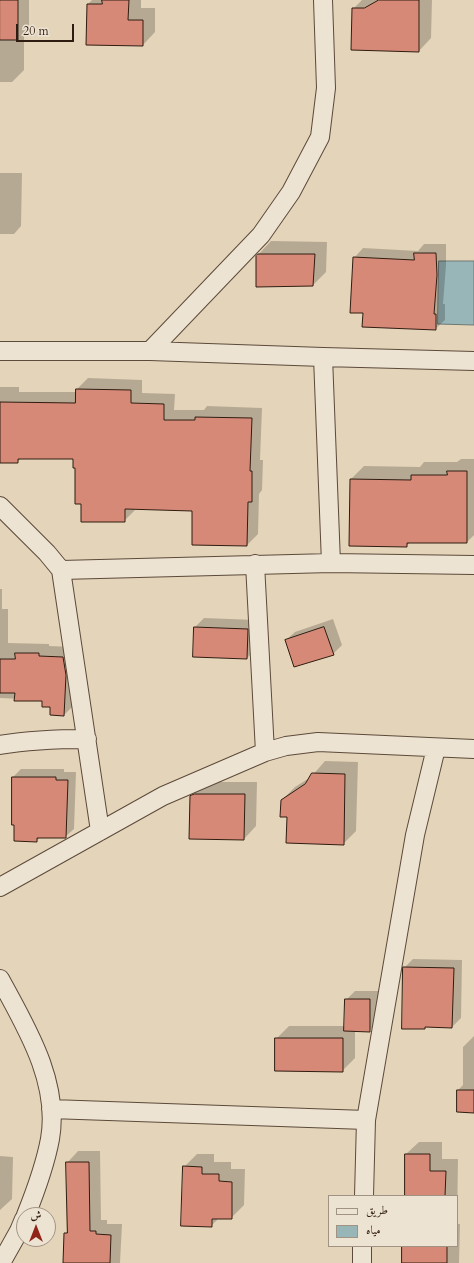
<!DOCTYPE html>
<html>
<head>
<meta charset="utf-8">
<style>
	body { margin:0 }
	#map { position:relative; width:474px; height:1263px; overflow:hidden; background:#e4d4b9; font-family:Cardo,Amiri,serif }
	canvas { display:block }
	.legend { position:absolute; left:328px; top:1195px; width:130px; height:52px; box-sizing:border-box; background:#ede3d2; border:1px solid #a19384; margin:0; padding:5px 7px; list-style:none; font-size:12px; color:#2f1c10 }
	.legend li { display:flex; align-items:center; gap:8px; height:20px }
	.legend b { width:20px; border:1px solid #a19384 }
	.north { position:absolute; left:16px; top:1207px; width:40px; height:40px; box-sizing:border-box; background:#ede3d2; border:1px solid #a19384; border-radius:50%; rotate:0deg; font-size:11px; font-weight:700; line-height:16px; text-align:center; color:#2f1c10 }
	.north::after { content:''; display:block; margin:auto; width:14px; height:18px; background:#8f2418; clip-path:polygon(50% 0,100% 100%,50% 72%,0 100%) }
	.scale { position:absolute; left:16px; top:24px; width:58px; height:18px; box-sizing:border-box; border:2px solid #2f1c10; border-top:0; padding-left:5px; font-size:12px; line-height:14px; white-space:nowrap; color:#2f1c10; -webkit-text-stroke:3px #ede3d2; paint-order:stroke }
</style>
</head>
<body>
<div id="map">
<canvas width="474" height="1263"></canvas>
<ul class="legend">
<li><b style="height:5px;background:#ede3d2"></b>طريق</li>
<li><b style="height:11px;background:#98b6b8"></b>مياه</li>
</ul>
<div class="north">ش</div>
<div class="scale">20 m</div>
</div>
<script>
const c = document.querySelector('canvas').getContext('2d');
c.lineJoin = 'round';
function fillPath(path, color) {
  c.fillStyle = color;
  c.fill(path, 'evenodd');
}
function trace(path, color, width, dash) {
  c.strokeStyle = color;
  c.lineWidth = width;
  c.lineCap = dash ? 'butt' : 'round';
  c.setLineDash(dash || []);
  c.stroke(path);
}
const water = new Path2D(`
	M439 261H474V325L438 324Z`);
const shadow = new Path2D(`
	M0 0H29V28L24 33V70L12 82H0Z
	M92 0H141V8H155V32L143 45 88 4Z
	M362 0H432L431 38 419 51 353 9Z
	M0 161V173H22L21 226 14 234H0Z
	M271 241 327 242 326 272 313 285 257 256Z
	M424 244H446V265L443 304H445V320L435 329 364 312 354 258 363 248 418 251Z
	M88 378 142 380V393L175 394 174 410H204L207 406 262 408 260 460H263L262 490 259 494 258 534 247 545 193 544V510L135 508V510L124 521 82 503 74 458H22L17 462H0V387H19V392H77V389Z
	M461 459H474V535L467 542H411L406 546 350 545 351 479 364 466 420 467 424 462H457Z
	M0 589H2V609H8V643L49 644V646L73 647 74 705 64 715 51 714V706L44 700 0 698Z
	M204 618 256 620V649L247 658 195 627Z
	M333 619 342 645 333 654 286 640 295 632Z
	M325 761 358 762 356 831 343 844 282 800 295 787 311 777Z
	M21 769H64V772H76L74 829 65 837H40L37 841 13 777Z
	M208 782H257L256 826 244 839 191 796 204 783Z
	M413 959 462 960 461 1018 452 1027 427 1026 425 1028 404 968Z
	M355 991H378V1022L369 1031H355V1058L342 1071 276 1039 289 1026H345L346 1000Z
	M474 1036V1112L458 1111V1090L463 1085V1047Z
	M419 1142H442V1159H458L457 1224H460L459 1263H403V1246H457V1196H406V1154Z
	M78 1151H100L101 1220H107V1224H122L120 1263H64L65 1234 68 1231 67 1163Z
	M197 1154H214V1162H231V1169H245L244 1205 231 1218H219L211 1226 184 1167Z
	M0 1156 13 1157 12 1199 0 1210Z`);
const building = new Path2D(`
	M0 0H18V40H0Z
	M102 0H129L128 20H143V46L86 45 87 4H102Z
	M379 0H419V52L351 50 352 8H364Z
	M414 253H436L437 275 434 314H436V330L362 327 363 313H350L353 257 414 260Z
	M258 254H315L313 286 256 287V256Z
	M76 389 131 390V403L164 404V420H195V417L252 418 250 471H252V502H248L247 546 192 545V511L125 509V522H81V504H75V468H73V459H18V463H0V402L75 403Z
	M447 471H467V543H407V547L349 546 350 479 411 480V475H447Z
	M194 627 248 629 247 659 193 657Z
	M324 627 334 655 294 667 285 640Z
	M15 653H39V656L63 657 66 675 64 716 50 715V707H42V701H14L15 693H0V659H15Z
	M312 773 345 774 344 845 286 843 287 817H280L281 800 305 784Z
	M12 777H56V780H68L66 838H37V842L14 841V825H12Z
	M195 794H245L244 840 189 839 190 796Z
	M403 967 454 968 452 1028 425 1027V1029H402Z
	M345 999H370V1032L344 1031Z
	M275 1038H343V1072L275 1071Z
	M457 1090H474V1113L457 1112Z
	M405 1154H430V1171H446L445 1196H405Z
	M66 1162H89L90 1231H96V1234L111 1235 110 1263H63L64 1233H67Z
	M183 1166 202 1167V1174H219V1181L232 1182V1219H212V1227L181 1226Z
	M402 1246H447V1263H402Z`);
const minor = new Path2D(`
	M0 351H150L323 357 474 361
	M150 351 261 235 291 192 320 137 326 88 323 0
	M323 357 331 563
	M0 506 47 553 61 570 100 831
	M255 564 265 752
	M61 570 331 563 474 565
	M0 745C29 740 57 739 87 739
	M0 887 163 796 265 752 286 746 318 742 474 749
	M0 979C26 1027 60 1082 50 1139 45 1166 36 1190 26 1215
	M51 1109 366 1120
	M364 1196 366 1120 415 835 436 748
	M1 1263 19 1231 24 1219
	M362 1263V1246`);
fillPath(water, '#98b6b8');
trace(water, '#6e7875', 1);
fillPath(shadow, '#0003');
fillPath(building, '#d78978');
trace(building, '#2f1c10', 1);
trace(minor, '#5c4a3a', 20);
trace(minor, '#ede3d2', 18);
</script>
</body>
</html>
